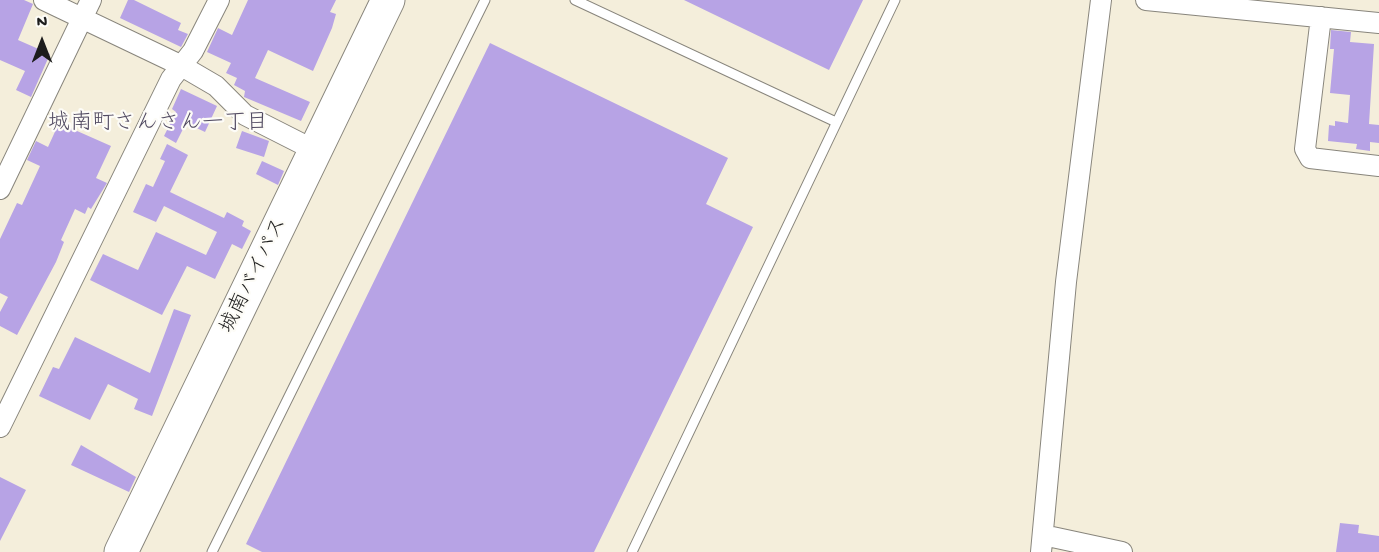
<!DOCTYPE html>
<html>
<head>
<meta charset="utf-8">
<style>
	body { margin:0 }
	#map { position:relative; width:1379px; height:552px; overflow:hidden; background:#f4eedb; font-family:"Gochi Hand",sans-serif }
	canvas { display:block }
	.north { position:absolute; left:12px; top:12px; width:60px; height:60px; -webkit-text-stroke:4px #fdfcf7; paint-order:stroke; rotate:0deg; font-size:16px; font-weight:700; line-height:24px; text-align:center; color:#1c1c1c }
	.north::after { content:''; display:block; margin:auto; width:21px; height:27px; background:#1c1c1c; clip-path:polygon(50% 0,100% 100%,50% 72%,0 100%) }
</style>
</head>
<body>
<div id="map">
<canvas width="1379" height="552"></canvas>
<div class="north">N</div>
</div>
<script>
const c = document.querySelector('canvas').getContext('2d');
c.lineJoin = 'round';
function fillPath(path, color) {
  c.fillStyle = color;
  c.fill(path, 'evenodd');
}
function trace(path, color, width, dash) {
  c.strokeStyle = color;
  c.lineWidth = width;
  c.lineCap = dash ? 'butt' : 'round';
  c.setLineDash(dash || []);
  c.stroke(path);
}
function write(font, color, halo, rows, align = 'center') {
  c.font = font + ' "Gochi Hand","Klee One",sans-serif';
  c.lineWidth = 4.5;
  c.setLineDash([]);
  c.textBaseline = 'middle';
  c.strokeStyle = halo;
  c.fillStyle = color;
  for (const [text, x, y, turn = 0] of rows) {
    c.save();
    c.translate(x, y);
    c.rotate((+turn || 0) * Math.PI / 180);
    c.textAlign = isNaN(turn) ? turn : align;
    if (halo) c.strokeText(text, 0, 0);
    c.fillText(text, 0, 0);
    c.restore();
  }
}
const building = new Path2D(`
	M0 0H24L33 4 18 40 50 54 31 97 16 90 25 71 0 60Z
	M128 0H134L181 23 178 30 188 34 181 47 120 18Z
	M248 0H336L330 12 336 14 332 28 313 71 268 50 255 78 310 102 301 121 244 97 245 91 234 85 237 78 226 73 231 63 207 52 218 28 232 35Z
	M684 0H863L829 70Z
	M1331 30 1351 32 1350 42 1374 44 1369 124 1379 125V143L1370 142V151L1356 149 1357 144 1328 141 1329 125 1335 126V121L1348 123 1350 95 1330 93 1334 49H1330Z
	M490 43 728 158 706 204 753 227 594 552H262L246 544Z
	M181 89 217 106 205 132 186 123 176 143 164 136 176 112 172 109Z
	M59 123 111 146 96 178 107 183 91 209 88 207 85 214 75 209 61 240 64 242 56 262 17 335 0 326V312L8 297 0 293V239L17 203 22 205 40 166 27 160 36 141 48 147Z
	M242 131 269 141 264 157 236 148Z
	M167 144 188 155 170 192 224 218 227 212 244 221 242 226 251 231 242 249 232 244 215 279 187 266 162 315 90 280 103 254 138 270 156 232 206 255 217 232 164 206 156 222 133 212 146 184 153 187 165 161 160 159Z
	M262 161 284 171 278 185 256 174Z
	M174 309 191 315 152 416 134 409 138 399 108 384 90 420 39 396 53 367 59 369 75 337 150 373Z
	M81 445 136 477 129 492 71 465Z
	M0 477 26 490 0 541Z
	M1340 523 1359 525 1358 533 1379 536V552H1336Z`);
const lane = new Path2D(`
	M575 0 836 122
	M212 552 485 0
	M632 552 895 0`);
const street = new Path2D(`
	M44 0 180 65 216 86 245 115 316 151
	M1146 0 1379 23
	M1321 17 1305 149 1310 158 1379 166
	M0 189 91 0
	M0 427 171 79 193 51 219 0
	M1043 535 1122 552
	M1041 552 1066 282 1101 0`);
const highway = new Path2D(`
	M121 552 388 0`);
const streetNames = [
	["城南バイパス",255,276,-64]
];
const neighbourhoodNames = [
	["城南町さんさん一丁目",158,125]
];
fillPath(building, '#b7a3e5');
trace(lane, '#88857c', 11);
trace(street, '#88857c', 22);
trace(highway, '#88857c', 35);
trace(lane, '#fff', 9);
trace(street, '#fff', 20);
trace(highway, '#fff', 33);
write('21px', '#1c1c1c', '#fdfcf7', streetNames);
write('22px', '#524b62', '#fdfcf7', neighbourhoodNames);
</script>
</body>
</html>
